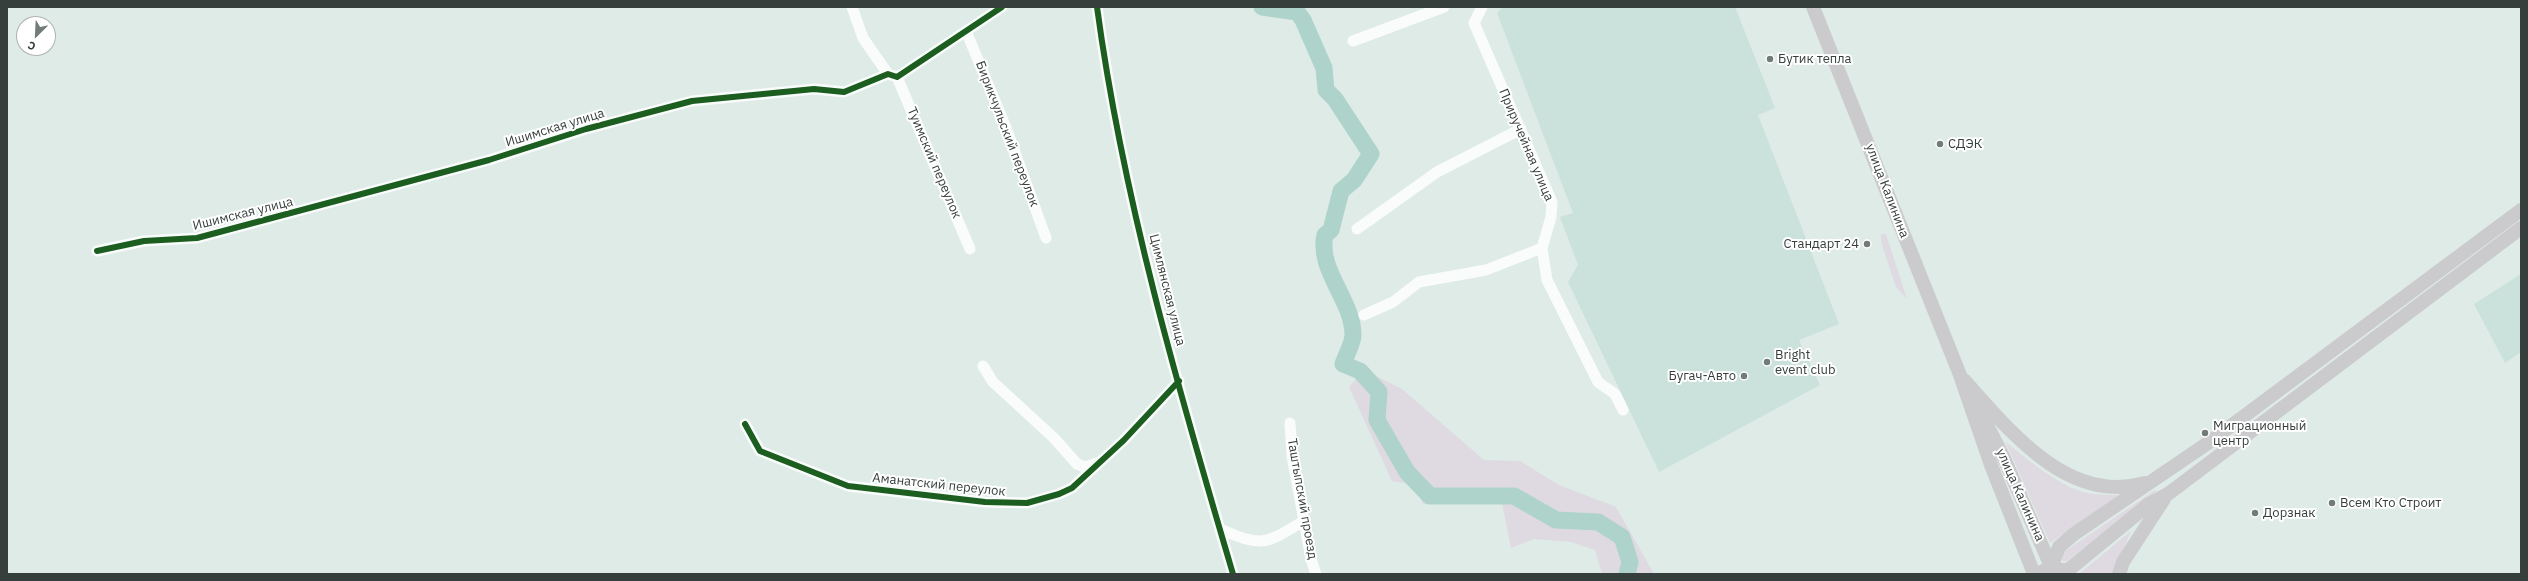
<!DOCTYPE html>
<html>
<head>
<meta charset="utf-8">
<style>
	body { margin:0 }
	#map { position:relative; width:2528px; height:581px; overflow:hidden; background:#deebe7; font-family:"IBM Plex Sans",sans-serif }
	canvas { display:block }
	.frame { position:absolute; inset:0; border:8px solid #363f3c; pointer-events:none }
	.north { position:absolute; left:16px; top:16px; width:40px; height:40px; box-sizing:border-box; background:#fff; border:1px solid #afb2b1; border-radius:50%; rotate:204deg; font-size:11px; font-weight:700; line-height:16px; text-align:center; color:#363f3c }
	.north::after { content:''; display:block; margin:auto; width:14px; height:18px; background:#717b78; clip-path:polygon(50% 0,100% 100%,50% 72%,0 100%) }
</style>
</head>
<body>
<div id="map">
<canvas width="2528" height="581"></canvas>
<div class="frame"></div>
<div class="north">С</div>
</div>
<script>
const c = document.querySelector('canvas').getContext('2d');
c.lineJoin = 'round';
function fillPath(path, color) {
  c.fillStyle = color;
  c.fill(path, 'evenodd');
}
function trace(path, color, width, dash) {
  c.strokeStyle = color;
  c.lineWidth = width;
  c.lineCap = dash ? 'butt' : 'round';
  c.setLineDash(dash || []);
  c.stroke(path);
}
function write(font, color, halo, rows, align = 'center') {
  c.font = font + ' "IBM Plex Sans",sans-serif';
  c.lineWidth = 4;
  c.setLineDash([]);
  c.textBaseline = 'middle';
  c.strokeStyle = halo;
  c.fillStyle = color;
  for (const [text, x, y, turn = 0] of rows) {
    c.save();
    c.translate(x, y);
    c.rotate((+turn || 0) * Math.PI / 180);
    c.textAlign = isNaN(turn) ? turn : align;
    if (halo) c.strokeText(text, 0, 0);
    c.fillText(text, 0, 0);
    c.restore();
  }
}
const built = new Path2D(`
	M1503 7H1735L1775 108 1758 115 1839 324 1799 340 1820 385 1659 472 1568 282 1578 265 1560 217 1573 213 1497 13Z
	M2521 274V352L2505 363 2474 304Z`);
const green = new Path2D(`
	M1881 234H1886L1907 299 1896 287 1881 242Z
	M1364 370 1402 389 1484 460 1520 461 1559 485 1616 507 1654 574H1602L1595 550 1571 542 1534 539 1511 548 1502 503 1423 504 1415 485 1392 481 1349 387Z
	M2005 441C2025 458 2060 487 2087 493 2098 495 2109 495 2121 495L2050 543Z
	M2155 490 2156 492 2067 561H2062L2061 557 2064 552Z
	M2131 531 2113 574H2079Z`);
const river = new Path2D(`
	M1262 7 1297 12 1303 20 1324 68 1326 90 1335 99 1371 154 1354 180 1341 191 1331 230 1325 235C1317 270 1353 300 1353 335 1353 343 1346 355 1343 364L1360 371 1379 392 1377 420 1407 472 1430 496H1514L1556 520 1598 522 1622 537 1630 562 1627 574`);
const minor = new Path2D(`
	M852 7 863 38 888 74
	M1097 7C1123 199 1178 388 1233 574
	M1482 7 1474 23 1552 202 1551 217 1542 248 1547 280 1598 382 1615 394 1623 410
	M966 31 1007 130 1046 238
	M1353 41 1444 7
	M897 77 970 249
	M1357 229 1437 172 1521 129
	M97 251 144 241 197 238 489 160 586 129 692 101 814 89 844 92 888 74 897 77 1002 7
	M1364 315 1393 302 1419 282 1486 270 1542 248
	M983 366 993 382 1054 438 1077 464 1085 467 1097 463
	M1290 423 1292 456 1311 559 1316 574
	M745 424 760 451 848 486 985 502 1027 503 1059 494 1072 488 1124 440 1179 381
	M1220 529C1263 548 1266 544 1305 520`);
const major = new Path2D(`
	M1813 7 1960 375 1991 465 2034 574
	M1964 380C2010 431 2068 505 2145 483
	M1981 414 2003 456 2053 571
	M2051 567 2059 547 2074 534 2208 443 2521 210
	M2038 574 2051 567 2065 571 2072 567 2149 504 2168 494 2521 228
	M2119 574 2123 562 2164 499`);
const cycleway = new Path2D(`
	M1097 7C1123 199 1178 388 1233 574
	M97 251 144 241 197 238 489 160 586 129 692 101 814 89 844 92 888 74 897 77 1002 7
	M745 424 760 451 848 486 985 502 1027 503 1059 494 1072 488 1124 440 1179 381`);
const markers = [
	[1770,59,4,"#717b78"],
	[1940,144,4,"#717b78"],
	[1867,244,4,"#717b78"],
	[1767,362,4,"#717b78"],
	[1744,376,4,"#717b78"],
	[2205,433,4,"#717b78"],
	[2332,503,4,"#717b78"],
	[2255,513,4,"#717b78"]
];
const poiNames = [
	["Бутик тепла",1778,59],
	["СДЭК",1948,144],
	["Стандарт 24",1859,244,"right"],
	["Bright",1775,355],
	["event club",1775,370],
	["Бугач-Авто",1736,376,"right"],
	["Миграционный",2213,426],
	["центр",2213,441],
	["Всем Кто Строит",2340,503],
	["Дорзнак",2263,513]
];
const streetNames = [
	["Ишимская улица",555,128,-17],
	["Бирикчульский переулок",1007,134,69],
	["Приручейная улица",1526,145,67],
	["Туимский переулок",934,163,67],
	["улица Калинина",1887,191,69],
	["Ишимская улица",243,214,-14],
	["Цимлянская улица",1167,290,76],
	["Аманатский переулок",939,485,6],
	["улица Калинина",2020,495,66],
	["Таштыпский проезд",1302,499,80]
];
fillPath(built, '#cbe2dc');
fillPath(green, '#dfdae2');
trace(river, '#aed3ca', 17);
trace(minor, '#fafcfb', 11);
trace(major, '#cbcbcd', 14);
trace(cycleway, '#1b5e20', 6);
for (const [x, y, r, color] of markers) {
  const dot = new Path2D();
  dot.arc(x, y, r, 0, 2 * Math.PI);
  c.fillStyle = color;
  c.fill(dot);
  trace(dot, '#fff', 1.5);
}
write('13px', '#363f3c', '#fff', poiNames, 'left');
write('13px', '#363f3c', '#fff', streetNames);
</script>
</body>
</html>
